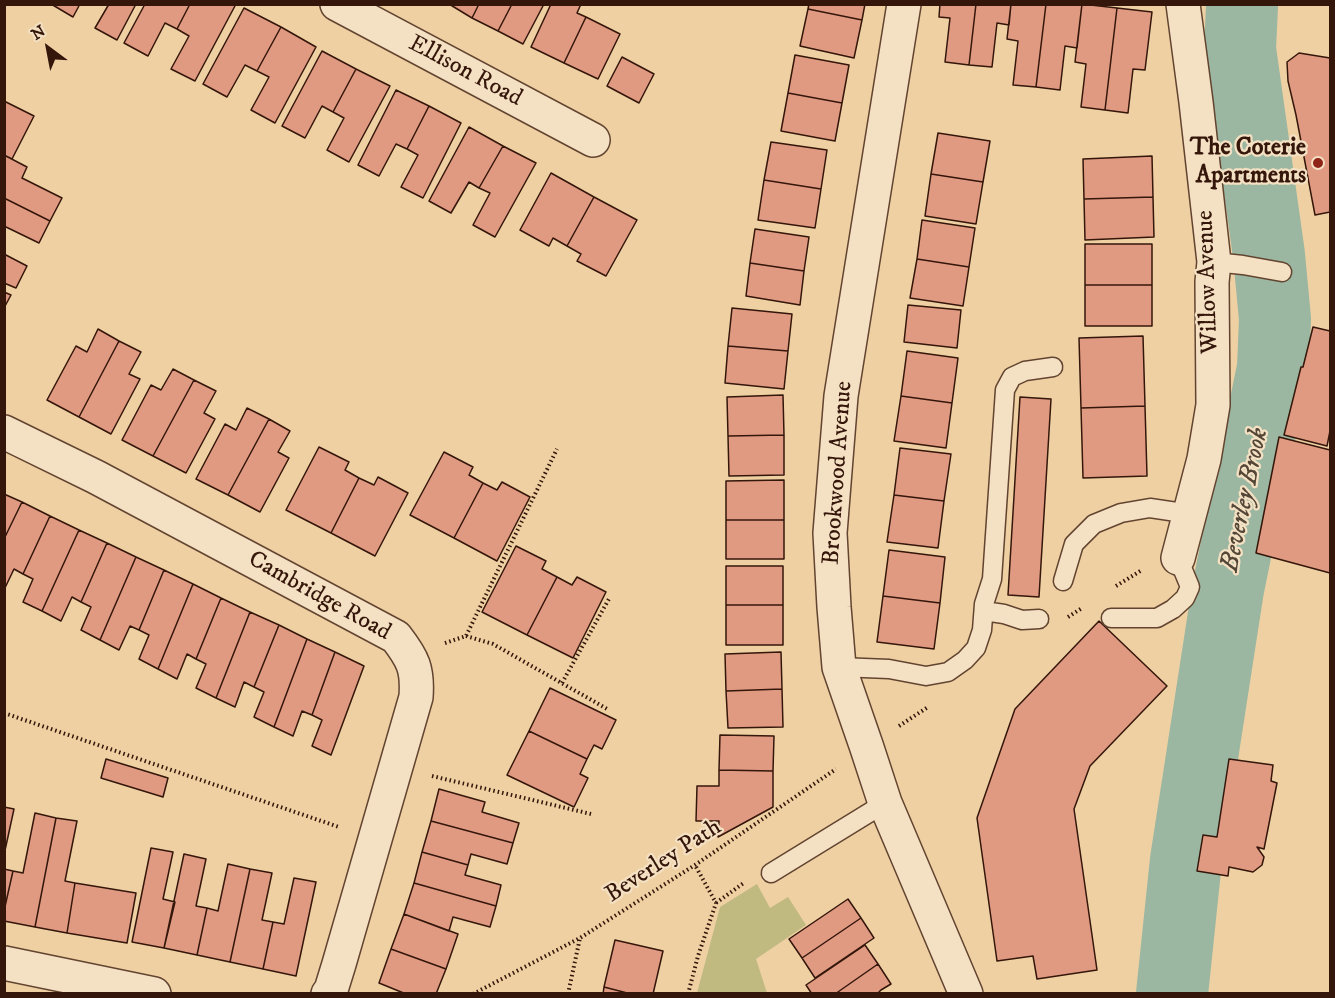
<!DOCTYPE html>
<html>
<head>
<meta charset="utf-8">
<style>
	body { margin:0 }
	#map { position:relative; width:1335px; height:998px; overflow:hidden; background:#eed0a3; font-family:"IM FELL DW Pica",serif }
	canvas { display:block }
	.frame { position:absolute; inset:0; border:6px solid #34160a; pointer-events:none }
	.north { position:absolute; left:18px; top:18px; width:60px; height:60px; -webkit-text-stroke:4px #f4e0c3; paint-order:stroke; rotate:328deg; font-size:16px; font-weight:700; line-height:24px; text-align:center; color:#34160a }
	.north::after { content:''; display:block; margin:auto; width:21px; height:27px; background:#34160a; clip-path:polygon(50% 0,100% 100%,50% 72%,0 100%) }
</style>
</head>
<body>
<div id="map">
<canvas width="1335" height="998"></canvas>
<div class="frame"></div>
<div class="north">N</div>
</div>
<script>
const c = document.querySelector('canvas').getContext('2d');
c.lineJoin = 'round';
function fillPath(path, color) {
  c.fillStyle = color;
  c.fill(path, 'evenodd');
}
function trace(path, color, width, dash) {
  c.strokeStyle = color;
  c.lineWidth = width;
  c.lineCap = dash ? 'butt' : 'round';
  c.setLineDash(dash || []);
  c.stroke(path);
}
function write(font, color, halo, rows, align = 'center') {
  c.font = font + ' "IM FELL DW Pica",serif';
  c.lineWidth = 4.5;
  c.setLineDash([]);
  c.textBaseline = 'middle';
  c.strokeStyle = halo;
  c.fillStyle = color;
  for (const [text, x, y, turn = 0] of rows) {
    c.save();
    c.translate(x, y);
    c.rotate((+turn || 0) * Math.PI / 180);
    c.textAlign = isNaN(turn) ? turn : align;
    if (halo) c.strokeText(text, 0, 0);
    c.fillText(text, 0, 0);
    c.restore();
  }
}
const green = new Path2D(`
	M757 884 770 908 788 897 806 925 756 959 767 993H697L720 907Z`);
const river = new Path2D(`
	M1172 994 1186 860 1228 589 1273 368 1275 319 1269 255 1240 49 1242 6`);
const building = new Path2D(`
	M51 4H80L73 17Z
	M109 4H136L117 40 95 28Z
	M145 4H190L177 29 165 23 148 56 124 43Z
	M190 4H236L195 81 171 69 189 36 177 29Z
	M449 4H479L472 18Z
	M479 4H512L498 31 472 18Z
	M512 4H544L523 44 498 31Z
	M551 4H581L577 13 586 17 564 63 531 47Z
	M809 4H865L862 20 808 9Z
	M940 4H976L969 65 945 62 950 18 939 17Z
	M976 4H1011L1009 25 997 23 992 67 969 65Z
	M1011 4H1046L1036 87 1013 85 1018 41 1007 39Z
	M1046 4H1082L1077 48 1065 46 1060 90 1036 87Z
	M1082 4 1117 8 1105 110 1081 107 1086 64 1075 62Z
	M244 8 281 27 257 71 245 65 227 97 203 84Z
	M1117 8 1152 12 1145 70 1133 69 1128 113 1105 110Z
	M808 9 862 20 854 58 800 46Z
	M586 17 620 34 598 79 564 63Z
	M281 27 316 47 275 123 251 110 269 77 257 71Z
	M322 51 356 69 333 112 322 106 305 138 282 126Z
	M1299 53 1330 58V212L1315 215 1296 115 1288 81 1287 62Z
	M795 55 849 65 842 103 788 93Z
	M622 57 654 74 639 103 607 86Z
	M356 69 390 86 349 162 327 150 344 118 333 112Z
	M396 90 429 106 407 149 396 144 379 176 358 165Z
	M788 93 842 103 835 141 781 131Z
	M4 101 34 116 12 159 4 155Z
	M429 106 461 123 423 198 401 187 418 155 407 149Z
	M469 127 503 146 479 188 469 182 451 213 429 201Z
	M938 133 990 141 983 182 931 174Z
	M771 142 827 150 821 189 764 180Z
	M503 146 536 163 495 237 473 225 490 193 479 188Z
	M4 155 27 167 22 178 62 198 50 221 4 198Z
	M1152 156 1153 197 1084 199 1083 159Z
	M551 173 594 197 567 246 553 238 549 246 520 230Z
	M931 174 983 182 976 224 925 216Z
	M764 180 821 189 815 228 758 220Z
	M594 197 637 220 606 276 577 261 581 254 567 246Z
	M1153 197 1154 237 1085 240 1084 199Z
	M4 198 50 221 39 243 4 226Z
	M922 220 975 228 969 267 917 259Z
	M755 229 809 237 804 271 750 263Z
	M1085 244H1152V285H1085Z
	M4 254 27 266 16 288 4 283Z
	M917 259 969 267 963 306 910 298Z
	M750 263 804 271 800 305 746 296Z
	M1085 285H1152V326H1085Z
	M4 292 11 295 4 308Z
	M908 305 961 310 957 348 904 342Z
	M732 308 792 314 788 351 728 346Z
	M1313 327 1330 331V431L1327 446 1284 435 1301 367H1303Z
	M98 329 119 341 79 417 47 400 76 346 87 352Z
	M1143 336 1145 406 1081 408 1079 338Z
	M119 341 141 352 129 374 140 379 111 434 79 417Z
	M728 346 788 351 784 389 725 383Z
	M907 351 958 358 952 403 901 396Z
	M173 369 194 380 153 456 122 440 151 385 161 390Z
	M194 380 216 391 204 413 215 419 186 473 153 456Z
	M783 395 784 435 728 436 727 397Z
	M901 396 952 403 946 448 894 441Z
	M1020 397 1051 399 1039 597 1008 595Z
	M1145 406 1147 476 1083 478 1081 408Z
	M247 408 269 419 228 495 196 479 225 424 236 430Z
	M269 419 290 431 278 452 289 458 260 512 228 495Z
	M784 435V475L729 476 728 436Z
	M1279 437 1330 450V573L1256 553Z
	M319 447 349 462 345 470 359 478 331 533 286 510Z
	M900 448 951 454 944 501 894 495Z
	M444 452 473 467 469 475 483 483 454 538 410 515Z
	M378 477 408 493 375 556 331 533 359 478 374 485Z
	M784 480V520H726V481Z
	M502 482 530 497 497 561 454 538 483 483 497 490Z
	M4 494 22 502 4 539Z
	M894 495 944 501 938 548 887 542Z
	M22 502 50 516 23 574 14 569 4 590V539Z
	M50 516 79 530 42 611 23 602 33 579 23 574Z
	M726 520H784V559H726Z
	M79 530 107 543 81 602 72 597 61 621 42 611Z
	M107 543 136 557 100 640 81 630 91 607 81 602Z
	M516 546 546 561 542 569 557 577 527 635 482 612Z
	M889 550 945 557 940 603 883 596Z
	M136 557 164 570 139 630 130 626 119 650 100 640Z
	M726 566H783V605H726Z
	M164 570 193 584 158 669 139 659 149 635 139 630Z
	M557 577 572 585 577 577 606 592 573 658 527 635Z
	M193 584 221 598 196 659 187 654 177 679 158 669Z
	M883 596 940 603 934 649 877 642Z
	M221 598 250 612 216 698 196 688 206 664 196 659Z
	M726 605H783V645H726Z
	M250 612 279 625 254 687 244 682 235 707 216 698Z
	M1099 621 1167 686 1090 766 1074 809 1097 970 1037 979 1033 956 997 961 977 818 1015 709Z
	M279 625 307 639 274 727 254 717 264 692 254 687Z
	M307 639 335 652 312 715 302 711 293 736 274 727Z
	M335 652 364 666 331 755 312 746 322 720 312 715Z
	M781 652 782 689 726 691 725 654Z
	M550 688 616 720 602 749 594 745 587 759 529 731Z
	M782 689 783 727 728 728 726 691Z
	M529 731 587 759 580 774 588 778 574 807 507 775Z
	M720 735 774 736 773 771 719 770Z
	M106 759 168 778 163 797 101 778Z
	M1229 759 1273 765 1271 781 1277 783 1264 849 1257 847 1264 857 1262 865 1253 872 1229 867 1228 876 1197 871 1203 835 1217 837Z
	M719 770 773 771V807L718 837 719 821H696L697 786H719Z
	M439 789 485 802 482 812 519 823 513 843 431 821Z
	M4 807 14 809 4 855Z
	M35 813 56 818 35 927 4 921V911L13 871 23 873Z
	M56 818 77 821 65 881 75 883 67 933 35 927Z
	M431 821 513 843 507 864 471 854 468 865 422 852Z
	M151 848 173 852 163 899 175 902 164 948 132 942Z
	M422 852 468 865 465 875 501 885 496 906 414 883Z
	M184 854 206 859 196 906 207 908 197 955 164 948Z
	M228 864 250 869 230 962 197 955 207 908 218 911Z
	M4 869 13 871 4 911Z
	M250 869 272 873 262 920 273 922 263 969 230 962Z
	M294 878 316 882 296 976 263 969 273 922 284 924Z
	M75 883 136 893 127 943 67 933Z
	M414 883 496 906 490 927 453 917 449 931 404 914Z
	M848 899 861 918 802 958 789 939Z
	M404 914 458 934 446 969 391 949Z
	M861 918 874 938 815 978 802 958Z
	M615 940 663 951 653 994H631L604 987Z
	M865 945 878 964 835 994H812L806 985Z
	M391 949 446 969 436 994H406L379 983Z
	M878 964 891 984 881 990 877 994H835Z
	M604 987 631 994H603Z`);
const path = new Path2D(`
	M1116 586 1142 570
	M1068 617 1082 608
	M466 636 493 644 609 710
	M445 643 466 636 557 449
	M562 683 610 597
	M4 713 339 827
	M899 726 928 707
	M432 776 591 814
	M716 903 745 882
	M473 994 580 938 695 865 836 769
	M568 994 580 938
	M688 994 698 956 716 903 695 865`);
const service = new Path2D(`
	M1214 262 1243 265 1282 272
	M1063 581 1074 544 1094 524 1121 513 1150 508 1190 514
	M984 611 1004 614 1022 620 1039 619
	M1111 618H1157L1173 609 1185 598 1190 587 1178 558
	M839 667 889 669 926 676 948 672 965 660 976 648 982 630 984 604 992 579 1005 390 1012 377 1025 371 1053 367
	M771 873 885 803`);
const minor = new Path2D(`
	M337 4 593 140
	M904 4 841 396 830 533 834 607 839 667 867 748 885 803 966 994
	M4 432 96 477 396 637C413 659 418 669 416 697L339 964 331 990 328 994
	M1178 558 1204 459 1213 405 1212 282 1214 262 1196 102 1183 4
	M4 963 154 994`);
const markers = [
	[1318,163,6,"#8f2418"]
];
const streetNames = [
	["Ellison Road",465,72,28],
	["Willow Avenue",1209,282,-92],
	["Brookwood Avenue",839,473,-86],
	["Cambridge Road",319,597,29],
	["Beverley Path",664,862,-33]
];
const poiNames = [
	["The Coterie",1306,149],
	["Apartments",1306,177]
];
const waterNames = [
	["Beverley Brook",1246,500,-78]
];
fillPath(green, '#c0b980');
trace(river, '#9bb7a1', 72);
fillPath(building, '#e09a82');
trace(building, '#34160a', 1.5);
trace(service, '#624430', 21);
trace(minor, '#624430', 36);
trace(path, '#34160a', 4, [1.5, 3]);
trace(service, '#f4e0c3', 18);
trace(minor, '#f4e0c3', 33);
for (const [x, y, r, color] of markers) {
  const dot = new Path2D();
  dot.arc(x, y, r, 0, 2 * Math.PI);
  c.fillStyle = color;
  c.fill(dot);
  trace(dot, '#f4e0c3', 2);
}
write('24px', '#34160a', '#f4e0c3', streetNames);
write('bold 24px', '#34160a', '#f4e0c3', poiNames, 'right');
write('italic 26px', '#534637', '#f4e0c3', waterNames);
</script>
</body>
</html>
